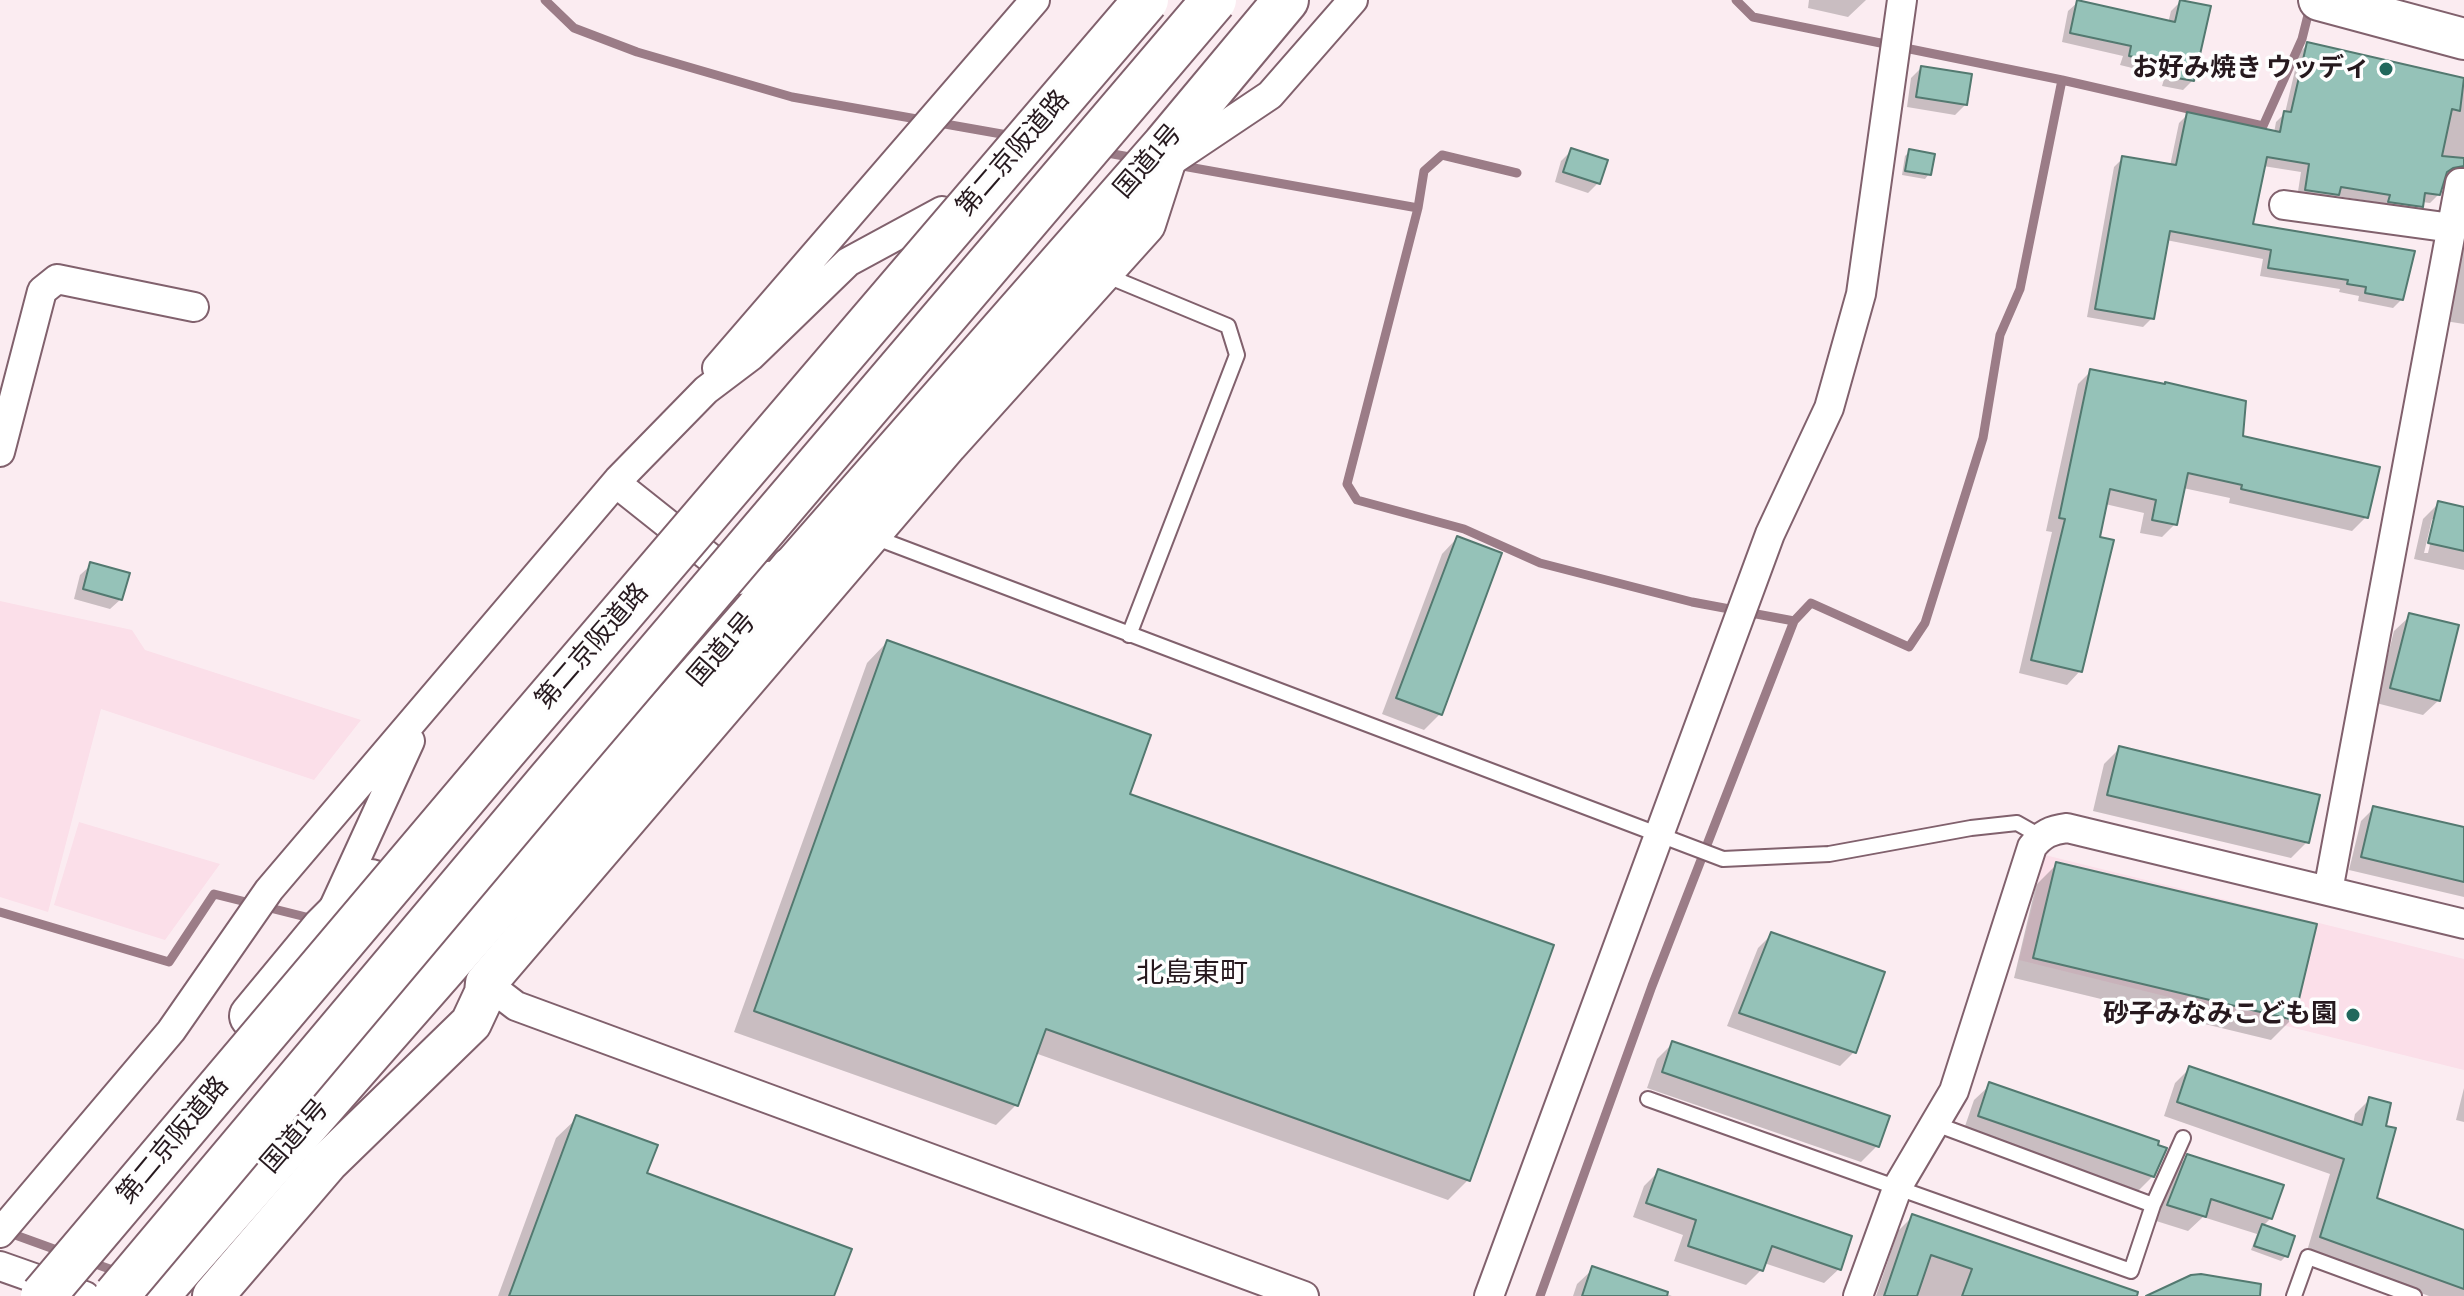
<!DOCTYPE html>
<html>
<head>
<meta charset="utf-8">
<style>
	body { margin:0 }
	canvas { display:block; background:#fbecf1 }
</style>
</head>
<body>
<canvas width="2464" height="1296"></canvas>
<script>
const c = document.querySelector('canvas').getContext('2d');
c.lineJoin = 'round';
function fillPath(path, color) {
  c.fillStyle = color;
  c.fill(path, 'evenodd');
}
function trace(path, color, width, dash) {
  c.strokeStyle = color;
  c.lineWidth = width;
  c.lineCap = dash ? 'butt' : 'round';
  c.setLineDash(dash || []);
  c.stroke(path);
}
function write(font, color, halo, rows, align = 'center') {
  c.font = font + ' "Sofia Sans Condensed","Noto Sans JP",sans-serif';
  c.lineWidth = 7;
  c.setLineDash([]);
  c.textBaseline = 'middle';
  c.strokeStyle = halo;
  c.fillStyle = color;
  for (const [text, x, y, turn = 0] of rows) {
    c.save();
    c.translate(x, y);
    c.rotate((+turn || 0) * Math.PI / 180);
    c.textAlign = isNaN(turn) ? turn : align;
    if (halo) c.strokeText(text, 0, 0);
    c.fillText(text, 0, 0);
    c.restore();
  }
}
const built = new Path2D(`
	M0 601 132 630 145 650 361 720 314 780 101 709 48 912 0 897Z
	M79 822 220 864 165 940 54 905Z
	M2045 855 2464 959V1070L2019 960Z`);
const shadow = new Path2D(`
	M1809 0H1866L1848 17 1808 8Z
	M2181 1 2193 80 2183 90 2162 86 2165 76 2120 65 2123 56 2062 42 2068 11 2078 2 2168 23 2171 11Z
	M2308 44 2464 80V178L2450 174 2444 176 2439 194 2430 203 2422 202 2412 215 2381 211 2382 203 2336 196 2328 203 2297 198 2301 172 2263 166 2251 226 2402 299 2393 308 2358 301 2359 296 2339 292 2340 289 2260 276 2263 259 2166 240 2152 318 2143 327 2087 317 2114 167 2123 158 2170 166 2179 123 2188 114 2274 133 2276 122 2285 113 2299 53Z
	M1921 68 1966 104 1955 115 1907 107 1911 78Z
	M1572 150 1598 183 1588 193 1555 182 1561 161Z
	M1910 151 1929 174 1925 179 1902 175 1905 156Z
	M2464 221V324L2445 321Z
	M2091 371 2241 437 2366 517 2352 531 2229 503 2230 498 2183 488 2175 524 2162 537 2140 533 2144 513 2105 504 2080 671 2067 685 2019 673 2052 532 2046 531 2078 384Z
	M2439 503 2464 509V570L2414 559 2423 519ZM2432 519H2436L2428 553H2424Z
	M1457 538 1440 714 1424 730 1382 714 1442 554Z
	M91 565 121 599 110 609 74 599 80 575Z
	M2410 616 2439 700 2423 715 2376 703 2394 631Z
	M887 642 1127 795 1468 1180 1448 1200 1035 1053 1017 1104 996 1125 734 1032 867 663Z
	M2120 748 2307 842 2291 858 2093 811 2104 764Z
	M2374 808 2464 829V897L2349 870 2361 821Z
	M2057 864 2292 1019 2271 1040 2014 978 2036 885Z
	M1771 935 1854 1052 1840 1066 1727 1026 1758 948Z
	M1673 1043 1877 1146 1861 1162 1647 1088 1657 1059Z
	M2190 1068 2353 1124 2355 1114 2370 1099 2375 1199 2464 1232V1296H2429L2307 1251 2330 1174 2164 1116 2175 1083Z
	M1990 1085 2153 1176 2137 1192 1963 1132 1974 1100Z
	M2464 1088V1122L2456 1120Z
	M577 1118 645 1174 832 1296H498L556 1138Z
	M2187 1157 2271 1218 2262 1227 2293 1237 2286 1256 2281 1261 2251 1250 2257 1234 2203 1217 2188 1231 2153 1220 2172 1172Z
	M1659 1171 1839 1269 1824 1283 1764 1263 1761 1270 1746 1285 1674 1261 1683 1235 1633 1217 1644 1186Z
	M1913 1216 2098 1296H1876L1898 1231Z
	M1593 1269 1672 1296H1573L1577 1284Z`);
const stream = new Path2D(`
	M545 0 574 28 637 52 792 97 1013 136
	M1736 0 1753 17 2062 80 2263 126 2302 39 2310 7
	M1102 152 1135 158
	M1177 165 1418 208
	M1517 173 1442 155 1424 171 1418 208 1347 484 1357 500 1464 529 1540 563 1692 602 1794 621
	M0 912 169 962 214 894 318 920
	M7 1232 65 1253
	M90 1262 121 1273
	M1540 1296 1652 986 1794 621 1811 603 1909 647 1925 623 1983 438 2000 335 2020 289 2062 80`);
const building = new Path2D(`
	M2077 0 2175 22 2180 0 2211 6 2194 81 2171 77 2173 66 2129 56 2131 46 2070 33Z
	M2307 42 2464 78 2460 111 2452 109 2442 156 2464 158V166L2453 168 2447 172 2440 195 2425 193 2423 207 2388 202 2390 195 2341 187 2339 195 2305 190 2309 164 2267 157 2253 224 2415 251 2403 300 2365 293 2366 287 2347 284 2348 280 2268 268 2271 250 2170 231 2154 319 2095 309 2122 156 2176 165 2187 112 2280 132 2284 111 2291 112Z
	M1921 66 1972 74 1967 105 1916 97Z
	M1571 148 1608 160 1600 184 1563 172Z
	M1909 149 1935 154 1931 175 1905 171Z
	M2090 369 2165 384V382L2246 401 2243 436 2380 467 2368 518 2241 489 2242 485 2188 473 2177 525 2152 520 2156 500 2110 489 2100 537 2114 540 2082 672 2031 660 2065 519 2059 518Z
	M2438 501 2464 507V551L2428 543Z
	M1457 536 1502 553 1442 715 1396 698Z
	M90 562 130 573 122 600 83 589Z
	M2409 613 2459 625 2440 701 2390 688Z
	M887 640 1151 735 1130 794 1554 945 1470 1181 1046 1029 1018 1106 754 1011Z
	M2119 746 2320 795 2309 843 2107 795Z
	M2373 806 2464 827V882L2361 857Z
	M2056 862 2317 924 2294 1020 2033 958Z
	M1771 932 1885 972 1856 1053 1739 1013Z
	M1672 1041 1890 1116 1879 1147 1662 1072Z
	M2189 1066 2362 1125 2369 1097 2391 1103 2386 1126 2396 1128 2377 1198 2464 1230V1289L2320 1237 2344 1159 2177 1102Z
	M1989 1082 2159 1141 2158 1145 2167 1148 2154 1177 1978 1116Z
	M576 1115 658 1145 647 1173 852 1249 834 1296H509Z
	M2187 1154 2284 1185 2272 1219 2211 1199 2206 1217 2167 1205Z
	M1658 1169 1852 1236 1841 1270 1772 1246 1763 1271 1688 1246 1696 1220 1646 1203Z
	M1912 1214 2138 1292 2137 1296H1962L1972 1269 1931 1255 1917 1296H1884Z
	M2262 1224 2295 1236 2288 1257 2254 1246Z
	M1592 1266 1668 1292 1667 1296H1582Z
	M2201 1274 2261 1284 2260 1296H2146L2191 1275Z`);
const lane = new Path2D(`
	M1105 275 1228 326 1237 355 1129 635
	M874 537 1723 859 1829 854 1971 828 2017 823 2040 836
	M1648 1099 2131 1271 2153 1205 2183 1138
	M1933 1123 2153 1205
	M2294 1296 2308 1257 2414 1296`);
const street = new Path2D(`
	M1164 166 1270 95 1353 0
	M2284 205 2452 228
	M717 368 1035 0
	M0 452 42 291 57 279 194 307
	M616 483 738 580 777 575 787 563
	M2328 891 2460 183H2464
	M334 907 410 741
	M486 983 516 1006 1304 1296
	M0 1233 171 1031 269 890 618 480 706 390 751 356 848 262 942 211
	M0 1266 85 1296
	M1489 1296 1770 534 1829 408 1861 294 1902 0
	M1858 1296 1898 1186 1954 1091 2032 847C2042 834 2051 830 2067 828L2464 924`);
const secondary = new Path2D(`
	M2319 0 2464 39
	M213 1296 328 1162 471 1023 485 993 486 983 947 444 1145 224 1173 137`);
const highway = new Path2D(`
	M252 1016 324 929 371 882
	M156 1296 1165 145 1286 0`);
const highwayBridge = new Path2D(`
	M43 1296 503 752 1146 0
	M116 1296 550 780 1214 0`);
const markers = [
	[2386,69,8,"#22685c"],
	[2353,1015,8,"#22685c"]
];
const poiNames = [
	["お好み焼き ウッディ",2370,69],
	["砂子みなみこども園",2337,1015]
];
const streetNames = [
	["第二京阪道路",1014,154,-49],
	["国道1号",1149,162,-49],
	["第二京阪道路",593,647,-49],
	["国道1号",723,650,-49],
	["国道1号",296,1137,-49],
	["第二京阪道路",174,1141,-50]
];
const neighbourhoodNames = [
	["北島東町",1192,975]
];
fillPath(built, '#fbdfe9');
fillPath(shadow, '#0003');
trace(stream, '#9b7c87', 9);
fillPath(building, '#95c2b8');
trace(building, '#537970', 2);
trace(lane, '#81616d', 18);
trace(street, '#81616d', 32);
trace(secondary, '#81616d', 44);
trace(highway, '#81616d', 48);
trace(lane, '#fff', 14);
trace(street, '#fff', 28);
trace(secondary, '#fff', 40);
trace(highway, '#fff', 44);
trace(highwayBridge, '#81616d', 48, []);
trace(highwayBridge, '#fff', 44);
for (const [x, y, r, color] of markers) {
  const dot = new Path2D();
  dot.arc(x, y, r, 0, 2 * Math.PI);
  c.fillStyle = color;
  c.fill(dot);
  trace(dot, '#fefefe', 3);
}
write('bold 26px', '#26191e', '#fefefe', poiNames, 'right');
write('26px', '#26191e', '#fefefe', streetNames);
write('28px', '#26191e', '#fefefe', neighbourhoodNames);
</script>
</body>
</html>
